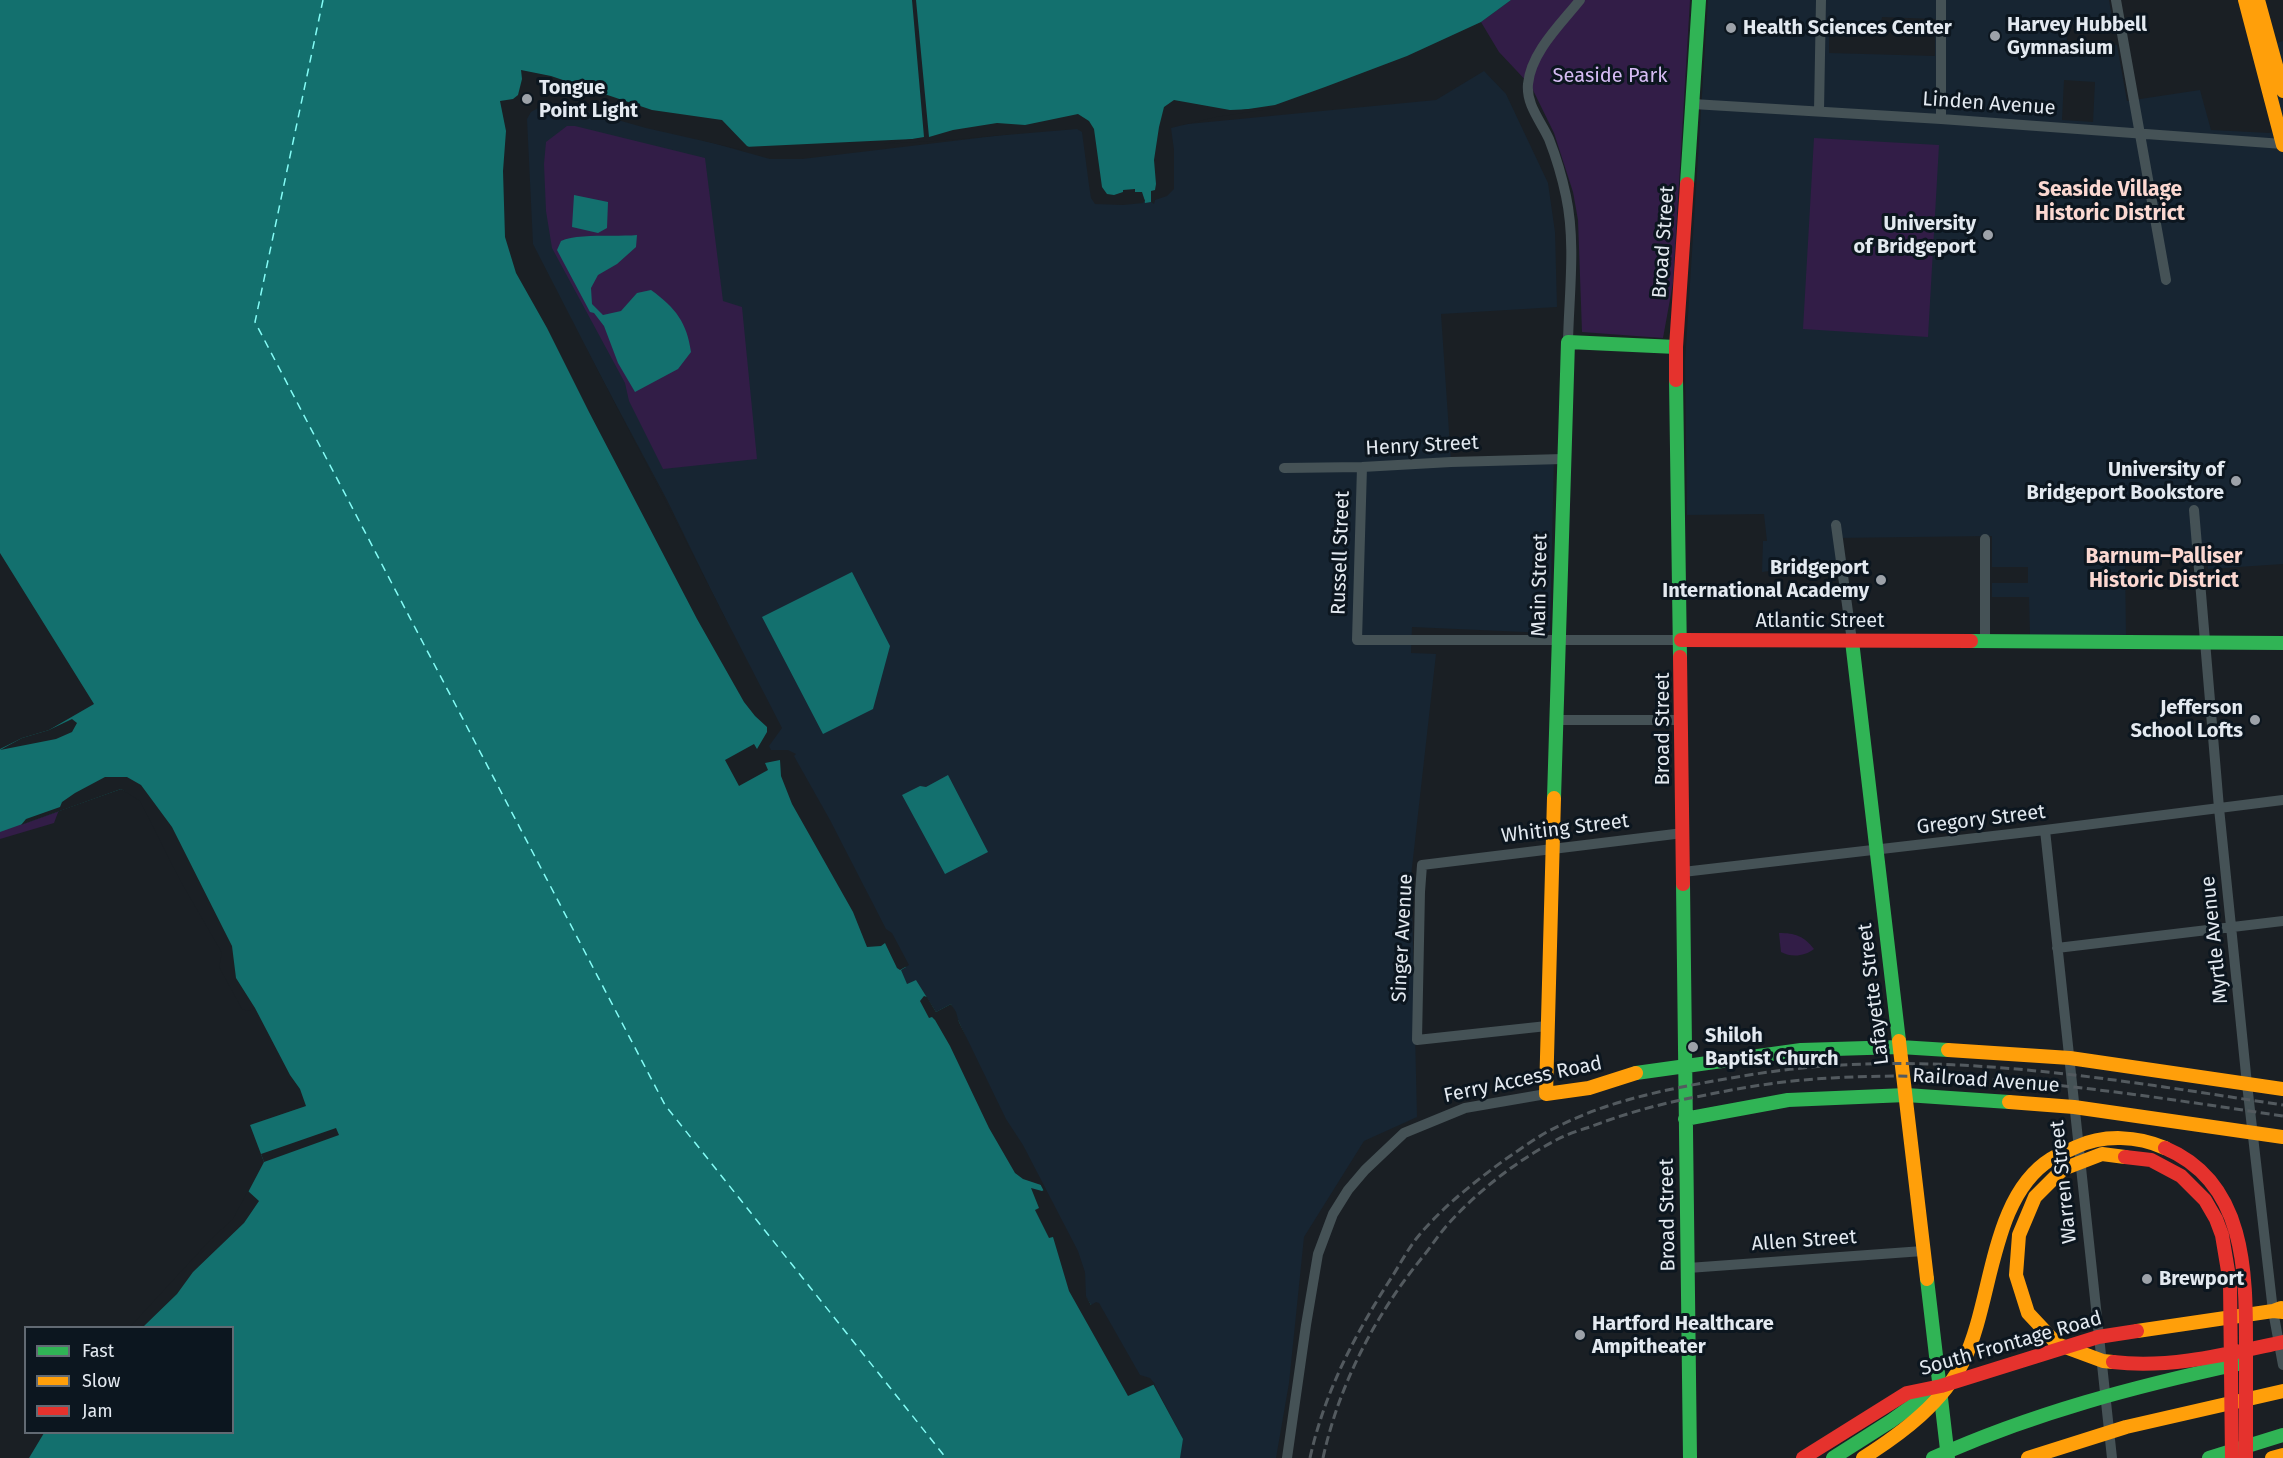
<!DOCTYPE html>
<html>
<head>
<meta charset="utf-8">
<style>
	body { margin:0 }
	#map { position:relative; width:2283px; height:1458px; overflow:hidden; background:#1a1f24; font-family:"Fira Sans",sans-serif }
	canvas { display:block }
	.legend { position:absolute; left:24px; top:1326px; width:210px; height:108px; box-sizing:border-box; background:#0c161f; border:2px solid #626a73; margin:0; padding:8px 10px; list-style:none; font-size:18px; color:#e3e9f0 }
	.legend li { display:flex; align-items:center; gap:12px; height:30px }
	.legend b { width:30px; border:2px solid #626a73 }
</style>
</head>
<body>
<div id="map">
<canvas width="2283" height="1458"></canvas>
<ul class="legend">
<li><b style="height:8px;background:#30b455"></b>Fast</li>
<li><b style="height:8px;background:#ff9f0a"></b>Slow</li>
<li><b style="height:8px;background:#e5322d"></b>Jam</li>
</ul>
</div>
<script>
const c = document.querySelector('canvas').getContext('2d');
c.lineJoin = 'round';
function fillPath(path, color) {
  c.fillStyle = color;
  c.fill(path, 'evenodd');
}
function trace(path, color, width, dash) {
  c.strokeStyle = color;
  c.lineWidth = width;
  c.lineCap = dash ? 'butt' : 'round';
  c.setLineDash(dash || []);
  c.stroke(path);
}
function write(font, color, halo, rows, align = 'center') {
  c.font = font + ' "Fira Sans",sans-serif';
  c.lineWidth = 6;
  c.setLineDash([]);
  c.textBaseline = 'middle';
  c.strokeStyle = halo;
  c.fillStyle = color;
  for (const [text, x, y, turn = 0] of rows) {
    c.save();
    c.translate(x, y);
    c.rotate((+turn || 0) * Math.PI / 180);
    c.textAlign = isNaN(turn) ? turn : align;
    if (halo) c.strokeText(text, 0, 0);
    c.fillText(text, 0, 0);
    c.restore();
  }
}
const built = new Path2D(`
	M1708 0H2109L2112 17 2069 25 2066 33 2068 46 2117 45 2127 101 2200 90 2211 130 2270 133 2273 132 2254 49 2283 41V564L2208 569 2206 552 2125 559 2126 635H2030L2029 597H1992V583H2028V567H1992V536L1834 538 1837 562 1762 572 1763 541H1767L1764 514 1687 515 1685 362ZM1882 17 1935 19V56L1829 53V27L1880 30ZM2064 80 2095 82 2093 122 2062 120Z
	M1484 71 1506 94 1548 183 1555 232 1557 307 1441 314 1451 461 1554 458 1550 630 1547 633 1412 627 1411 653 1436 654 1408 903 1412 904 1417 1117 1364 1141 1304 1237 1289 1383 1276 1458H1178L1183 1439 1153 1382 1138 1378 1090 1309 950 1005 936 1012 916 980 907 984 900 970 906 967 765 746 779 729 667 500 530 244 524 118 529 109 542 102 580 106 770 159H802L1078 126H1167L1436 100Z`);
const green = new Path2D(`
	M1511 0H1690L1673 283 1663 338 1582 332 1578 220 1573 192 1554 133 1531 86 1499 52 1481 22Z
	M567 126H575L705 158 723 301 742 307 757 459 663 469 629 401 625 383 552 248 546 211 544 164 546 142Z
	M1814 138 1939 145 1928 337 1803 329Z
	M62 802 54 823 0 839V820Z
	M1779 933C1795 933 1804 936 1814 949 1805 956 1792 958 1781 952Z`);
const water = new Path2D(`
	M0 0H1511L1481 22 1407 56 1325 87 1275 105 1215 114 1168 126 1171 179 1152 197 1151 202 1145 203 1144 199 1097 202 1085 131 1078 126 934 138 744 147 553 101 529 109 524 118 530 244 780 729 767 743 770 753H787L884 932 906 967 901 970 907 984 916 980 936 1012 951 1004 1003 1121 1021 1146 1064 1231 1084 1294 1138 1378 1152 1382 1183 1439 1180 1458H29L44 1433 232 1432V1328L132 1327 234 1219 264 1162 250 1125 306 1106 300 1089 290 1075 255 1008 245 1007 226 953 142 799 121 789 0 832V749L22 738 49 730 94 704 0 553Z
	M574 195 608 202 607 228 598 233 572 227Z
	M637 235 636 247 617 264 598 275 591 288 592 304 603 315 621 311 637 293 651 290C676 308 687 323 691 352L678 369 635 392 618 363 604 326 594 313 590 312 557 250 561 241C577 233 616 237 637 235Z
	M852 572 890 646 873 709 823 734 762 617Z
	M948 775 988 852 945 874 902 795 920 786 926 787Z`);
const pier = new Path2D(`
	M912 0H916L929 137 953 130 997 123 1025 125 1078 114 1089 121 1094 129 1102 187 1107 194 1114 195 1123 192V190L1135 189V192H1142L1145 201 1143 203 1123 205 1095 204 1091 198 1089 185 1082 132 1077 129 934 141 883 144 924 137Z
	M521 70 551 76 652 110 722 120 747 146 755 150H743L646 128 579 109 553 104 543 105 531 112 527 119 533 244 782 728 769 746 771 750H788L796 754 794 756 830 820 886 929 892 933 909 965 900 970 897 968 885 943 881 946 867 947 853 912 792 804 781 776 780 760 765 763 768 770 739 786 725 760 754 744 757 749 767 732V727L755 716 744 702 697 619 589 412 547 328 516 273 505 237 503 171 506 131 500 101 513 99 518 95 522 79Z
	M1174 100 1230 110 1276 108 1216 117 1171 128 1174 150V189L1167 196 1155 200 1154 204 1151 202V191L1155 190 1156 184 1154 160 1159 127 1164 107Z
	M72 719 77 723 72 732 56 739 0 750 22 738 49 730Z
	M105 777H127L141 785 172 827 232 946 236 978 255 1008 248 1011 242 1009 219 967 222 953 181 882 140 801 121 789 21 825 26 819 60 807 62 802 75 793Z
	M924 996 927 997 936 1012 951 1004 956 1012 959 1022 1006 1119 1023 1145 1078 1251 1085 1272 1086 1296 1091 1305 1096 1302 1099 1303 1140 1375 1150 1378 1155 1384 1128 1396 1069 1291 1053 1237 1049 1238 1035 1210 1039 1208 1031 1188 1042 1191 1044 1190 1041 1185 1023 1179 1015 1173 989 1128 950 1046 935 1020 932 1017 929 1018 920 1001Z
	M336 1128 339 1135 264 1162 261 1154Z
	M248 1191 259 1201 244 1223 193 1272 177 1294 143 1327 129 1328 211 1239 233 1219Z`);
const ferry = new Path2D(`
	M323 0 255 322 665 1105 946 1458`);
const street = new Path2D(`
	M1941 0V119
	M2116 0 2166 280
	M1693 104 1941 119 2283 144
	M1819 111 1821 0
	M1568 342C1569 294 1576 243 1566 196 1562 177 1556 157 1549 139 1541 121 1526 105 1528 84 1531 52 1561 24 1580 0
	M1362 467 1357 640H1681
	M1284 468 1362 467 1451 462 1563 459
	M2194 510 2219 808 2247 1084 2273 1311 2283 1365
	M1836 525 1852 641
	M1985 642V539
	M1557 720H1682
	M2045 830 2112 1458
	M1683 872 2045 830 2283 800
	M2057 948 2283 921
	M1547 1026 1417 1040 1420 892 1422 865 1683 833
	M1688 1268 1923 1251
	M1287 1458 1306 1325 1318 1254 1333 1214 1348 1190 1365 1170 1404 1133 1465 1108 1546 1094`);
const fast = new Path2D(`
	M1687 184 1699 0
	M1676 380 1680 657
	M1852 641 1899 1041
	M1971 641 2283 643
	M1554 798 1568 342 1676 347
	M1683 884 1690 1458
	M1636 1073 1801 1050 1900 1047 1948 1050
	M1685 1119 1788 1100 1906 1095 2009 1102
	M1927 1279 1948 1458
	M1833 1458 1891 1421 1937 1388
	M1933 1458C2033 1413 2136 1386 2243 1363
	M2209 1458 2283 1435`);
const slow = new Path2D(`
	M2245 0 2283 145
	M2258 0 2283 91
	M1554 798 1546 1094 1589 1088 1636 1073
	M1899 1041 1927 1279
	M1948 1050 2070 1058 2283 1089
	M2009 1102 2074 1107 2283 1137
	M2273 1311 2283 1312
	M2137 1331 2273 1311 2281 1308
	M2113 1362 2103 1361 2057 1344 2028 1313 2016 1275 2019 1235 2035 1197 2063 1169 2102 1154 2125 1157
	M1863 1458C1902 1433 1943 1403 1964 1360 1993 1300 1990 1197 2051 1159 2059 1154 2068 1151 2076 1147 2104 1134 2138 1136 2165 1148
	M2028 1458 2126 1427 2283 1391
	M2272 1458 2283 1455`);
const jam = new Path2D(`
	M1676 380V347L1687 184
	M1681 640 1971 641
	M1680 657 1683 884
	M2165 1148C2248 1183 2246 1276 2246 1352 2246 1387 2246 1423 2246 1458
	M2125 1157 2151 1160 2181 1176 2205 1200 2216 1219 2222 1235 2230 1283 2232 1458
	M2113 1362C2170 1369 2227 1354 2283 1342
	M1803 1458 1907 1393 1941 1386 2098 1337 2137 1331`);
const rail = new Path2D(`
	M1310 1458C1324 1394 1353 1338 1388 1283 1398 1268 1406 1252 1416 1239 1440 1209 1473 1183 1503 1161 1522 1148 1542 1133 1563 1124 1608 1102 1659 1091 1708 1082 1752 1074 1797 1067 1842 1065 1990 1057 2137 1083 2283 1105
	M1323 1458C1339 1385 1374 1317 1421 1259 1431 1247 1439 1234 1449 1223 1480 1189 1518 1160 1558 1139 1568 1134 1580 1130 1590 1127 1626 1113 1663 1103 1701 1096 1744 1087 1787 1080 1832 1078 1983 1069 2134 1094 2283 1116`);
const markers = [
	[1731,28,6,"#9da2a9"],
	[1995,36,6,"#9da2a9"],
	[527,99,6,"#9da2a9"],
	[1988,235,6,"#9da2a9"],
	[2236,481,6,"#9da2a9"],
	[1881,580,6,"#9da2a9"],
	[2255,720,6,"#9da2a9"],
	[1693,1047,6,"#9da2a9"],
	[2147,1279,6,"#9da2a9"],
	[1580,1335,6,"#9da2a9"]
];
const poiNames = [
	["Harvey Hubbell",2007,25],
	["Gymnasium",2007,48],
	["Health Sciences Center",1743,28],
	["Tongue",539,88],
	["Point Light",539,111],
	["University",1976,224,"right"],
	["of Bridgeport",1976,247,"right"],
	["University of",2224,470,"right"],
	["Bridgeport Bookstore",2224,493,"right"],
	["Bridgeport",1869,568,"right"],
	["International Academy",1869,591,"right"],
	["Jefferson",2243,708,"right"],
	["School Lofts",2243,731,"right"],
	["Shiloh",1705,1036],
	["Baptist Church",1705,1059],
	["Brewport",2159,1279],
	["Hartford Healthcare",1592,1324],
	["Ampitheater",1592,1347]
];
const parkNames = [
	["Seaside Park",1610,76]
];
const streetNames = [
	["Linden Avenue",1989,104,4],
	["Broad Street",1664,242,-86],
	["Henry Street",1422,446,-3],
	["Russell Street",1341,553,-88],
	["Main Street",1540,585,-89],
	["Atlantic Street",1820,621],
	["Broad Street",1663,729,-90],
	["Gregory Street",1981,820,-7],
	["Whiting Street",1565,829,-7],
	["Singer Avenue",1403,938,-87],
	["Myrtle Avenue",2215,940,-96],
	["Lafayette Street",1874,994,-97],
	["Ferry Access Road",1523,1080,-12],
	["Railroad Avenue",1986,1081,4],
	["Warren Street",2064,1182,-96],
	["Broad Street",1668,1215,-91],
	["Allen Street",1804,1241,-4],
	["South Frontage Road",2011,1344,-16]
];
const neighbourhoodNames = [
	["Seaside Village",2110,190],
	["Historic District",2110,214],
	["Barnum–Palliser",2164,557],
	["Historic District",2164,581]
];
fillPath(built, '#172532');
fillPath(green, '#321d47');
fillPath(water, '#13706e');
fillPath(pier, '#1a1f24');
trace(ferry, '#84fcf6', 1.5, [8, 6]);
trace(street, '#455256', 10);
trace(fast, '#30b455', 14);
trace(slow, '#ff9f0a', 14);
trace(jam, '#e5322d', 14);
trace(rail, '#535a5f', 3, [9, 4.5]);
for (const [x, y, r, color] of markers) {
  const dot = new Path2D();
  dot.arc(x, y, r, 0, 2 * Math.PI);
  c.fillStyle = color;
  c.fill(dot);
  trace(dot, '#0c161f', 2);
}
write('bold 20px', '#e3e9f0', '#0c161f', poiNames, 'left');
write('20px', '#d6bcf4', '#0c161f', parkNames);
write('20px', '#e3e9f0', '#0c161f', streetNames);
write('bold 21px', '#fbd8d1', '#0c161f', neighbourhoodNames);
</script>
</body>
</html>
